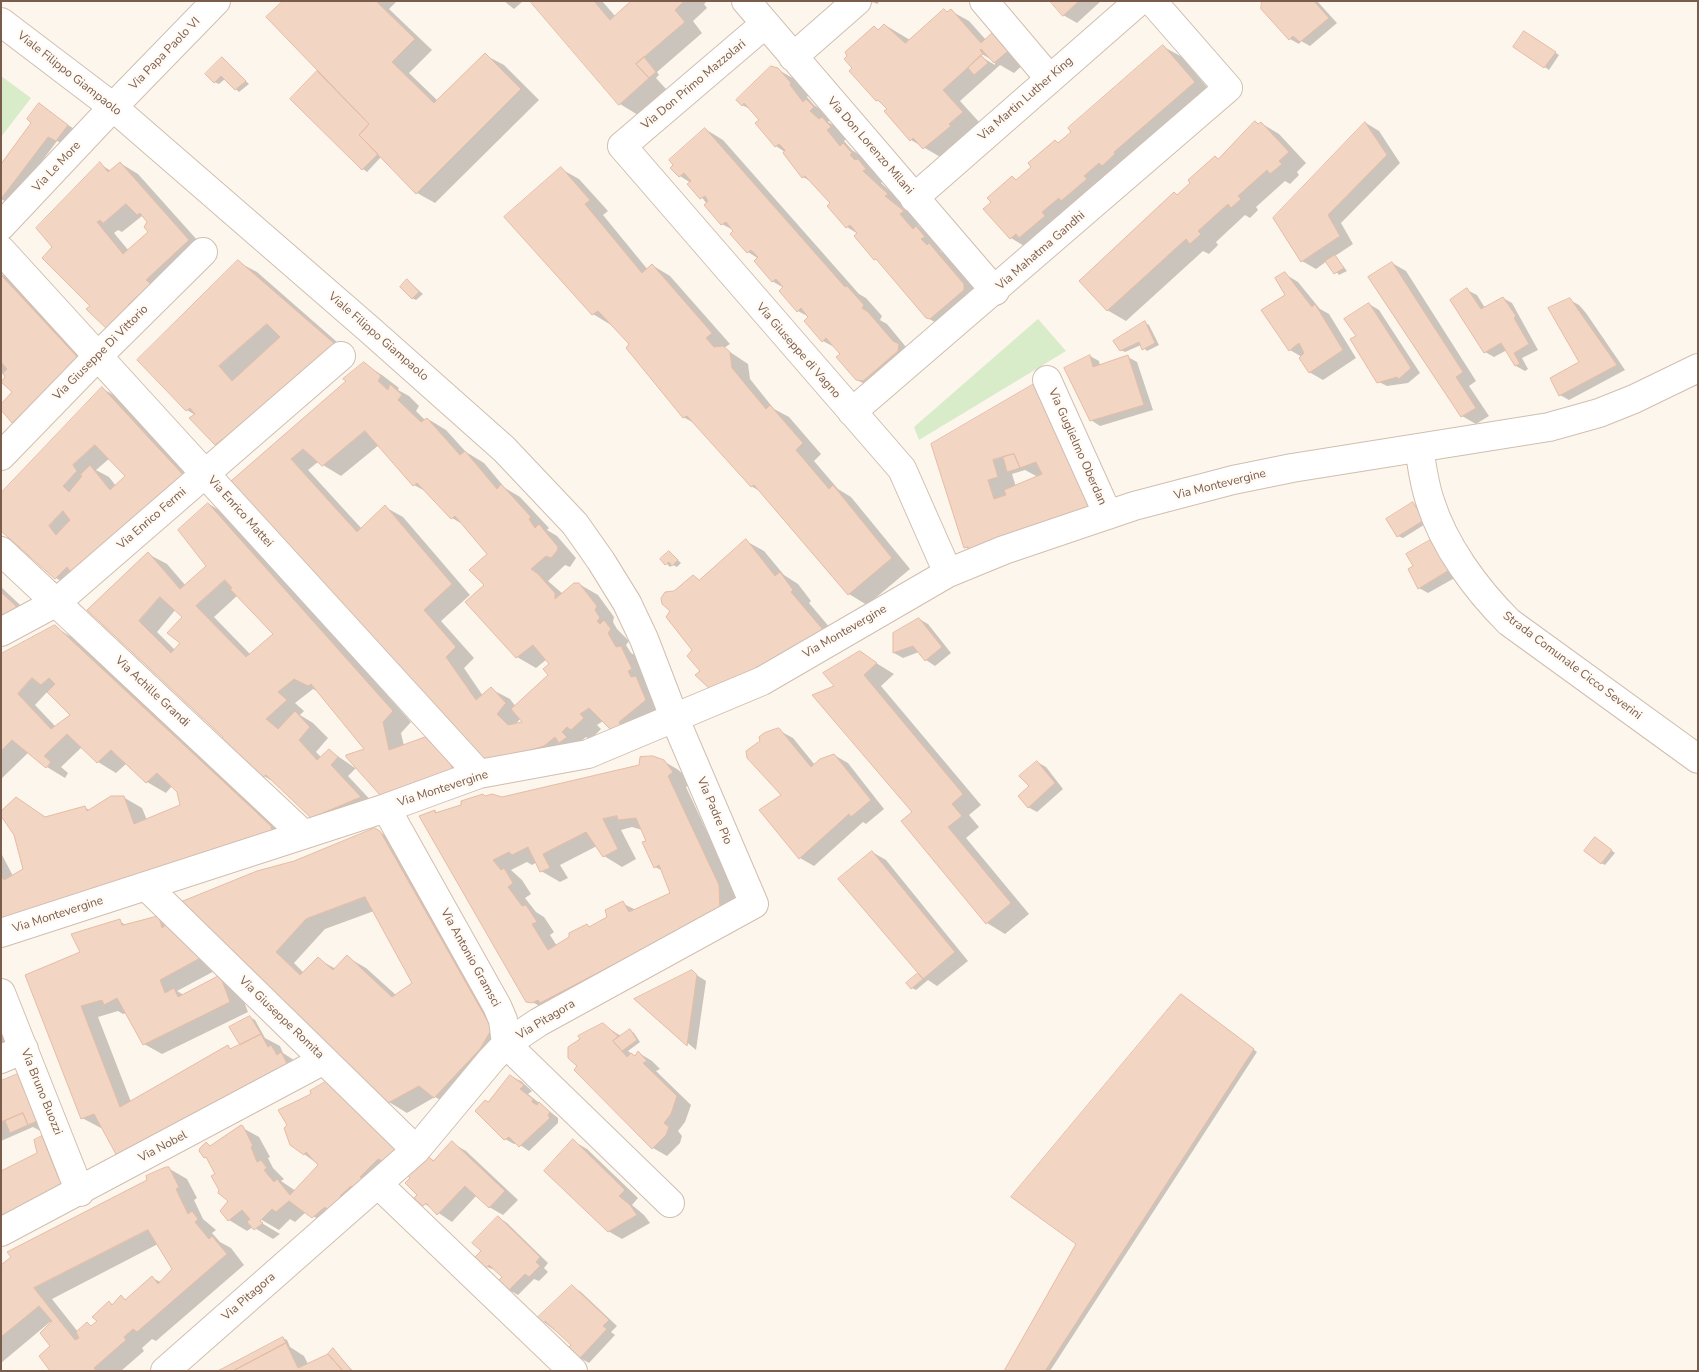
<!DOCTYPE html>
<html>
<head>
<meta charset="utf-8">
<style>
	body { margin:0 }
	#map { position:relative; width:1699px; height:1372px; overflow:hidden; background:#fdf6ec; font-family:"Nunito Sans",sans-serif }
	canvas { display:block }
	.frame { position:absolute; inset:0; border:2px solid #7a5c4d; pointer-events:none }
</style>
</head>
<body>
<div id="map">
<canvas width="1699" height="1372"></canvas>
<div class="frame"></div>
</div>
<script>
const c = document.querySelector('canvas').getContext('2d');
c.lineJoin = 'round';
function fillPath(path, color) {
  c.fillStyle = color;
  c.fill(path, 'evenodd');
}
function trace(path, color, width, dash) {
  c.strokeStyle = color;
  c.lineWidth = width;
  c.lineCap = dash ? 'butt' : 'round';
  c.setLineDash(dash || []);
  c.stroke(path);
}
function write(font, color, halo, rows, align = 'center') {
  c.font = font + ' "Nunito Sans",sans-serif';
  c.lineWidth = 4.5;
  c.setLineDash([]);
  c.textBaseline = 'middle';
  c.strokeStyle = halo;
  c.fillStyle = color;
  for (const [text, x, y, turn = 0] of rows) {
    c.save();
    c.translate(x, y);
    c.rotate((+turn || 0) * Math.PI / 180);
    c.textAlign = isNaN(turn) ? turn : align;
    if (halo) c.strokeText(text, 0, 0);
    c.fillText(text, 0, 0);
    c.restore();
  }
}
const green = new Path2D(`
	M1 76 31 98 1 137Z
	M1038 319 1066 351 919 440 914 427Z`);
const shadow = new Path2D(`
	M284 1H397L389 9 432 50 409 73 438 101 485 55 504 65 539 100 435 203 417 193 382 156 367 172 363 169 292 99 318 72 322 75Z
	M504 1H521L522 2 514 9Z
	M532 1H602L616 17 633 1H707L704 4 707 8 693 21 702 33 657 72 659 75 656 78 666 89 638 115 620 104Z
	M845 1H880L877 4 873 2 865 9Z
	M1051 1H1101L1077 23 1063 15Z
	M1264 1H1317L1337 23 1310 46 1301 41 1299 44 1290 39 1262 8Z
	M951 11 969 21 986 40 992 34 1010 45 1026 62 1014 73 1000 65 960 101 980 123 942 158 911 140 888 109 877 100 874 27 879 30 885 25 910 40ZM982 54 995 62V65L980 56Z
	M1528 35 1559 55 1549 70 1514 46Z
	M1164 47 1182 57 1212 93 1029 249 1011 238 985 209 1013 178 1017 180 1033 167 1055 141 1059 144Z
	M223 59 249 84 239 92 225 79 219 84 214 82Z
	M777 69 796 80 809 94 807 97 814 105 832 118 828 122 840 129 848 138 844 141 852 150 861 156 869 164 868 166 876 171 884 180 881 183 905 205 902 207 921 223 918 225 934 239 942 248 940 251 948 256 983 298 945 328 926 317 880 262 875 259 858 234 847 227 831 203 812 182 803 177 785 152 776 146 761 120 752 110 742 105Z
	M39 105 77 131 66 145 57 141 10 204 1 199V166L33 123Z
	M1261 123 1279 134 1306 163 1297 172 1299 175 1290 184 1285 181 1256 207 1258 210 1250 218 1245 215 1216 242 1218 245 1209 254 1203 251 1126 321 1107 310 1175 193 1178 195Z
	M1366 123 1379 131 1400 163 1341 223 1353 244 1335 256 1347 271 1339 275 1327 261 1316 269 1302 261Z
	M705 129 723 140 859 294 866 298 882 316 880 320 887 324 911 353 878 391 859 381 838 357 842 354 836 348 823 341 809 317 798 311 784 288 772 281 759 259 748 252 732 234 735 231 722 224 691 183 680 176 672 168Z
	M120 163 138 174 207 251 146 316 91 306 54 247 100 164 111 171ZM142 216 149 222 150 232 129 251 114 233 118 230 122 232Z
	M561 169 579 179 608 211 603 215 648 270 652 265 670 276 730 344 724 348 748 364 750 379 774 409 789 417 821 454 814 461 838 489 851 497 910 569 867 605 849 594 763 493 751 486 696 424 683 417 631 344 611 325 593 314Z
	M238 262 257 272 353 356 234 455 215 444 195 415 187 410 139 360Z
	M1392 263 1406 271 1476 381 1469 386 1489 416 1476 424 1462 416Z
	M1 274 16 283 98 372 31 432 13 422V392L5 375 1 373Z
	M1285 274 1298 282 1320 309 1329 314 1356 358 1323 380 1309 372 1302 357 1290 350Z
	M408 281 423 294 416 300 412 298Z
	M1467 290 1477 295 1485 308 1503 298 1512 303 1538 350 1522 358 1528 369 1525 371 1516 366 1507 350 1494 357 1485 352Z
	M1570 300 1579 305 1586 313 1625 370 1569 400 1560 395 1581 362Z
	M1369 304 1379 310 1420 373 1408 383 1387 386 1377 381 1357 336Z
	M1145 323 1149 325 1159 345 1147 351 1141 345 1125 352 1121 350Z
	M1090 356 1099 361 1100 366 1128 357 1137 362 1153 410 1100 426 1091 420 1066 369Z
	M364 364 382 375 399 388 398 390 409 396 419 406 416 411 426 421 428 419 446 430 466 452 484 463 505 488 520 497 549 528 547 530 557 536 576 558 570 567 565 565 548 581 563 594 579 584 598 595 614 617 613 622 617 629 629 641 626 645 631 653 640 658 664 711 639 737 603 721 597 725 601 729 590 740 586 737 579 743 506 773 233 481 348 381ZM379 445 414 485 427 492 452 518 464 525 488 554 485 585 467 602 517 657 536 668 547 659 551 664 550 676 516 707 510 699 491 689 483 696 464 668 474 658 441 621 470 595 403 517 385 507 362 529 308 470 318 462 341 476ZM521 718 525 723 515 725Z
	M103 389 121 399 204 489 74 589 56 578 1 529ZM110 458 127 476 116 486 109 477 96 470Z
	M1053 396 1037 549 983 558 965 547 932 445ZM1025 470 1038 477 1016 487 1012 474Z
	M209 504 227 515 411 722 401 733 404 746 425 738 444 749 469 774 400 805 381 794 357 767 348 776 378 808 331 828 312 817 277 784 264 776 88 610 148 554 167 564 186 586 208 566ZM238 595 275 634 250 654 214 617ZM176 609 184 616 181 643 175 650 157 632ZM313 689 319 692 366 750 355 768 329 750 321 757 316 752 328 738 313 723 300 715 304 711 295 703Z
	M1413 504 1417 506 1427 523 1403 538 1398 536Z
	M1434 539 1460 575 1428 593 1419 588 1415 566Z
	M746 541 764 551 784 575 798 584 811 601 809 603 842 642 701 672 693 650 672 611 675 593 700 581Z
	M669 552 681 563 677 567 673 565 670 567 662 559Z
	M1 587 34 618 1 639Z
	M919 619 928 624 951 653 935 666 926 660 919 652 903 658 894 653Z
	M55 627 73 638 289 838 1 935V853L13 876 24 869 16 799 47 818 85 808 90 810 123 797 142 808 147 820 181 806 178 791 172 786 166 793 147 782 127 763 116 773 98 762 82 747 61 767 68 773 65 778 47 767 29 752 1 779V655ZM48 691 72 715 56 727 35 705Z
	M860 653 894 674 881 686 981 805 969 815 979 827 966 838 1029 914 1005 934 987 923 836 687Z
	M778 730 793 738 815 765 834 755 848 763 884 809 866 824 863 822 814 866 800 858 783 795 761 742Z
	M658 758 677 769 687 777 691 783 686 787 737 896 738 919 551 1013 524 997 421 816 435 811 438 813 486 797 502 798 641 766ZM632 827 642 830 655 867 663 871 672 894 636 910 622 903 608 918 590 928 587 925 557 946 550 935 554 932 544 917 536 912 525 898 531 894 522 880 511 870 527 862 532 865 537 862 541 871 560 882 568 878 560 865 597 846 604 856 622 867 636 859 621 830Z
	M1037 762 1046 767 1063 789 1037 812 1028 807 1031 786Z
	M375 829 393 840 508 1038 453 1107 435 1097 407 1113 389 1102 180 903 294 862ZM374 911 414 983 396 995 366 968 347 957 336 969 318 959 304 973 294 963 325 929Z
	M1599 841 1615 853 1605 865 1601 863Z
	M872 852 886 860 968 961 937 986 928 980 916 990 912 988 920 973Z
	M158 918 177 928 220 968 177 991 184 995 220 977 239 988 248 1012 162 1054 144 1044 127 1013 123 1014 118 1011 98 1017 131 1102 228 1047 232 1050 242 1045 250 1017 255 1020 265 1038 280 1046 283 1053 300 1064 101 1128 82 1118 26 975 82 952 119 921 126 925Z
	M692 972 706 981 696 1050 636 999Z
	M1186 998 1257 1052 1050 1371H1005L1078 1243Z
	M1 1003 19 1049 1 1057Z
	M603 1025 621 1036 630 1030 634 1033 640 1042 628 1051 636 1057 639 1053 652 1061 660 1069 656 1071 691 1105 685 1122 678 1131 682 1136 680 1143 667 1156 653 1148 569 1058 568 1052 574 1043Z
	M18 1075 36 1086 48 1135 33 1127 1 1141V1083Z
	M510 1076 521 1081 532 1091 528 1094 558 1118V1123L529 1151 517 1143 514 1144 505 1139 488 1103Z
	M313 1095 414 1159 332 1227 306 1212 295 1222 290 1219 279 1230 260 1219V1222L280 1234 273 1239 253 1227 247 1231 229 1220 221 1211 230 1200 209 1160 205 1157 207 1144 211 1147 241 1127 259 1137 270 1157 268 1158 273 1168 284 1179 281 1181 296 1191 319 1165 304 1154Z
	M42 1137 60 1148 76 1189 1 1237 39 1153Z
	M573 1141 587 1149 638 1198 632 1205 644 1215 650 1223 622 1239 608 1231Z
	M452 1143 466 1151 518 1200 503 1215 489 1207 477 1195 452 1222 416 1198 419 1195 412 1178 428 1157 435 1161Z
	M168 1168 187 1179 197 1198 194 1200 203 1219 216 1230 212 1233 220 1242 231 1248 244 1265 156 1341 152 1339 142 1348 144 1351 121 1371H52L50 1322 1 1363V1267ZM158 1244 173 1269 161 1282 152 1278 127 1300 121 1297 113 1305 110 1303 99 1321 92 1327 78 1332 52 1299Z
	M498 1217 507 1223 548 1263 544 1268 548 1272 539 1281 534 1279 518 1295 509 1290 503 1277 497 1271 487 1267 483 1251Z
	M572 1287 581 1292 617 1326 611 1332 615 1335 589 1363 580 1358 573 1345 539 1318Z
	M283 1338 287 1340 290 1347 304 1356 308 1364 330 1354 333 1350 353 1371H221Z`);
const building = new Path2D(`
	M283 1H376L415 39 392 62 434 103 485 53 521 89 416 194 359 135 369 124 266 17Z
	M530 1H594L610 20 631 1H684L675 10 685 22 636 64 649 78 619 105Z
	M1050 1H1079L1063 16Z
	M1262 1H1314L1329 18 1300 42 1293 36 1289 40 1261 9Z
	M944 9 947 12 951 9 981 43 992 33 1008 51 994 63 981 49 980 50 983 54 943 90 963 112 949 124 951 126 923 149 913 138 910 141 884 111 887 109 878 100 876 101 849 71 852 68 844 59 847 56 845 52 874 26 878 30 884 24 905 43Z
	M1524 31 1556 52 1544 68 1513 47Z
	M1163 45 1195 82 1114 152 1115 154 1102 166 1099 163 1084 176 1087 179 1061 201 1059 198 1042 212 1045 216 1019 238 1016 234 1010 239 983 209 991 202 987 198 1012 176 1016 180 1031 167 1028 163 1055 140 1058 143 1071 132 1068 128Z
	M981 55 988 63 974 75 968 68Z
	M222 57 246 81 235 90 221 76 214 83 205 74Z
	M644 57 656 72 649 78 636 64Z
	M771 66 778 68 791 83 790 85 803 102 806 99 814 107 810 111 819 119 822 117 831 127 827 130 840 146 843 143 852 153 850 155 855 160 858 159 866 169 863 171 888 194 885 196 904 211 900 214 913 229 916 226 925 237 921 239 927 245 929 243 964 284V290L930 319 926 318 876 259 874 260 854 236 857 233 850 225 846 228 827 206 830 203 805 176 802 178 783 153 785 150 779 144 775 147 755 123 759 120 744 103 742 106 736 100Z
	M317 71 369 124 359 135 378 154 362 170 290 99Z
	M39 103 68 125 56 141 48 137 1 199V164L31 123 27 119Z
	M1255 121 1258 124 1261 122 1289 152 1279 161 1282 164 1270 174 1267 170 1238 196 1241 199 1231 208 1228 204 1198 231 1201 234 1190 244 1186 239 1107 311 1079 281 1174 192 1177 195 1190 183 1188 180 1215 156 1218 159Z
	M1365 122 1387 155 1328 215 1340 236 1301 262 1273 218Z
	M705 128 845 287 847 286 864 305 862 308 868 312 893 341 899 344 898 351 863 381 856 380 836 357 840 354 826 338 822 342 804 321 808 317 801 308 797 312 779 291 783 287 776 279 772 282 754 261 758 257 751 250 747 253 730 234 733 231 726 222 721 225 704 205 708 201 705 196 700 199 687 184 691 181 684 173 679 177 670 168 673 165 669 160Z
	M100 162 108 172 120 162 189 240 146 280 151 284 128 305 131 307 108 330 86 309 90 306 42 258 52 247 36 228ZM126 204 137 215 140 213 147 222 144 227 148 232 123 254 97 222 100 220 103 223Z
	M561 167 590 200 585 204 642 273 652 264 712 333 706 338 714 347 723 346 730 352 732 368 766 409 770 405 803 443 796 450 829 489 833 485 892 558 848 595 754 485 751 487 687 416 683 418 626 348 629 344 598 311 592 315 504 217Z
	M1335 255 1344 268 1334 274 1325 261Z
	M238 260 336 345 235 436 231 433 215 445 189 418 195 414 190 408 186 411 137 360ZM267 324 280 337 232 381 219 366Z
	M1392 262 1463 372 1456 377 1476 408 1461 417 1368 277Z
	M1285 272 1312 307 1315 304 1343 350 1309 373 1299 358 1304 353 1299 343 1289 351 1261 310 1285 295 1275 278Z
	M1 275 81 361 12 423 1 410V404L12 392 1 382 5 377 3 373 7 369 1 362Z
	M407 279 419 292 412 299 400 287Z
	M1467 288 1481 309 1503 297 1516 316 1514 318 1529 344 1514 353 1520 364 1515 366 1501 343 1484 353 1450 300Z
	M1570 298 1617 365 1559 396 1550 378 1579 362 1548 308Z
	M1369 303 1411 368 1399 379 1397 377 1377 383 1350 339 1356 336 1344 319Z
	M1145 321 1155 343 1142 350 1139 342 1120 351 1113 341Z
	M1090 355 1093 367 1128 355 1144 405 1090 421 1064 368Z
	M364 362 381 376 378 381 388 390 390 384 402 395 398 400 421 422 427 418 460 455 465 451 497 489 501 484 531 517 529 519 535 528 539 524 558 547 557 551 551 558 546 556 531 569 538 574 555 593V599L574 583H579L597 606 595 610 600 618 597 621 600 624 604 620 611 629 608 633 616 647 621 646 632 669 628 671 631 677 636 676 646 700 619 722 621 726 614 733 589 708 580 714 584 718 571 730 567 727 562 732 567 737 559 743 555 737 544 746 486 763 231 481 346 381 343 379ZM365 431 413 486 417 483 451 519 455 516 487 554 469 570 484 585 465 602 516 658 533 645 549 664 543 669 548 675 511 709 522 722 508 725 497 714 506 703 491 687 476 700 446 657 456 647 424 610 452 584 385 505 357 532 291 459 303 449 322 466Z
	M1034 384 1097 510 970 550 968 547 964 548 931 444ZM1014 454 1020 468 1036 462 1042 474 1004 490 1006 495 994 499 988 480 998 477 993 460Z
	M102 387 186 478 74 576 67 567 55 579 1 531V493ZM95 445 125 476 110 490 90 465 80 475 82 476 69 492 63 486 77 471 73 465ZM63 511 70 520 56 535 49 526Z
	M1014 454 1020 468 1007 472 1003 457Z
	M1413 502 1424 520 1397 537 1386 519Z
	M208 503 393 711 383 722 389 750 425 737 450 762 455 776 420 785 418 781 380 795 346 757V755L364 749 311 684 308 686 294 679 278 692 287 700 266 719 278 729 295 711 310 727 299 740 317 760 329 749 338 757 331 765 361 797 311 818 266 775 263 777 220 739 223 737 87 610 148 552 180 589 206 566 178 530ZM225 580 232 588 230 589 273 634 246 657 196 606ZM160 597 182 617 167 633 180 643 171 653 139 621Z
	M1434 538 1451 569 1418 589 1408 569 1413 566 1406 554Z
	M746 539 775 576 780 572 793 590 791 592 825 632 714 693 695 675 700 671 687 656 692 650 666 617 670 611 662 604 661 598 665 592 674 591 693 575 699 580Z
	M669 551 678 560 672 566 669 562 665 565 660 559Z
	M1 592 16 606V611L1 619Z
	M919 618 942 647 925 661 913 646 893 653V633Z
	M55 625 271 826 272 832 1 922V876L4 880 23 869 14 835 1 816V811L16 797 45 817 85 806 87 811 111 796H124L134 824 180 805 177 792 157 773 146 783 111 750 97 763 67 734 44 756 51 762 46 768 12 740 1 751V654ZM32 678 41 685 49 678 55 684 47 692 70 715 51 729 18 694Z
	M860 651 877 663 864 675 963 794 952 804 962 816 948 827 1011 903 986 924 901 821 912 812 812 695 834 686 823 673Z
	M779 728 811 767 820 759 834 754 871 800 851 817 849 814 799 859 759 810 781 795 747 758 746 751 760 741 759 737 764 733Z
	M653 756 664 760 673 772 668 776 719 885 720 909 540 1003 538 1000 532 1003 526 1002 419 816 435 810V813L461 805V801L483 794 485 796 492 794 502 797 639 765 640 757ZM617 816 618 820 636 818 646 841 642 842 654 868 659 865 670 893 629 912 623 901 605 910 607 917 589 927 587 924 569 933V937L548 950 532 924 537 922 526 905 522 906 508 887 513 883 504 868 501 870 493 860 509 852 512 855 528 847 540 872 550 868 543 854 586 832 603 857 618 849 603 819Z
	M1037 761 1055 783 1028 808 1018 796 1029 786 1019 776Z
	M375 828 380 831 491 1027 490 1032 480 1049 434 1098 419 1086 388 1103 178 903 257 871 294 861ZM365 897 412 983 392 997 347 955 333 970 318 957 300 975 276 952 306 919Z
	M1595 837 1612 850 1601 864 1584 851Z
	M872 851 955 952 923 979 838 879Z
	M159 916 162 928 167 924 202 957 160 980 165 993 174 988 178 997 220 975 230 1002 143 1045 117 998 104 1005 102 1000 81 1006 120 1107 228 1045 230 1049 261 1034 268 1047 271 1045 277 1055 281 1052 289 1067 118 1158 94 1114 81 1119 25 975 80 952 71 934 120 919 122 925Z
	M692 970 697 975 687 1046 634 999Z
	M918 973 923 979 911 989 906 983Z
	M1181 994 1254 1049 1045 1371H1004L1076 1244 1011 1197Z
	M250 1016 261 1034 240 1045 229 1027Z
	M603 1023 618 1036 613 1041 627 1057 631 1053 635 1056 638 1051 647 1061 643 1063 677 1096 671 1114 664 1123 669 1127 666 1135 652 1149 574 1070 577 1066 568 1058V1047L580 1039 578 1036Z
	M630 1029 637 1040 622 1051 613 1041Z
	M18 1074 37 1121 28 1125 23 1113 1 1122V1081Z
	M510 1075 524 1085 520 1089 533 1099 532 1102 537 1105 539 1102 550 1112 548 1115 550 1118 519 1147 509 1137 504 1140 475 1111 485 1100 488 1102Z
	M327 1081 397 1148 382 1161 378 1159 360 1177 363 1179 354 1188 351 1186 340 1196 342 1198 328 1210 325 1207 312 1218 289 1201 276 1212 272 1209 260 1221 263 1223 254 1230 247 1222 250 1219 242 1210 228 1221 220 1211 228 1201 218 1193 219 1190 211 1176 215 1174 206 1157 204 1158 199 1151 200 1148 206 1142 210 1146 241 1125 243 1126 253 1146 251 1147 257 1162 261 1160 267 1168 264 1170 274 1182 277 1179 290 1195 318 1165 306 1152 304 1155 290 1145 284 1128 287 1125 278 1110 311 1094 310 1091Z
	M23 1113 28 1125 10 1133 5 1121Z
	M42 1136 59 1179H62L63 1185 1 1217V1171L37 1153 34 1140Z
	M573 1139 625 1190 619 1196 630 1205 637 1215 608 1232 544 1171Z
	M452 1141 505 1191 489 1208 465 1186 437 1215 426 1203 423 1206 414 1198 417 1195 405 1183 410 1178 408 1176 427 1155 433 1161Z
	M166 1167H169L179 1187 176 1189 188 1214 192 1211 198 1219 195 1222 209 1239 212 1236 227 1254 137 1332 133 1329 124 1337 126 1340 94 1368 97 1371H50L39 1356 50 1346 40 1333 52 1321 39 1306 1 1337V1265L11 1257 7 1252 147 1180 146 1176ZM148 1230 172 1269 158 1284 152 1276 125 1300 121 1295 112 1305 109 1301 92 1317 97 1321 91 1326 87 1322 76 1332 79 1338 75 1340 34 1288Z
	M498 1216 540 1257 536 1262 540 1266 529 1277 525 1274 508 1291 498 1281 502 1277 489 1265 486 1268 475 1257 481 1251 472 1243Z
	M572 1285 609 1320 603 1326 607 1329 579 1359 568 1348 571 1345 545 1321 543 1323 537 1318Z
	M283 1337 286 1343 233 1371H218Z
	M286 1343 298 1368 328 1354 343 1371H233Z
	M333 1348 352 1371H343L328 1354Z`);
const minor = new Path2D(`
	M746 1 995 291
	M984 1 1050 79
	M1 22 113 107 370 330 504 449 575 524 601 561 627 603 644 639 674 717 754 904 539 1022 506 1044 491 1060 416 1150 165 1371
	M765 24 622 146 902 469 948 573
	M793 57 857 1
	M914 198 1139 1
	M1 226 113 107 216 1
	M1 250 479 774
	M1047 380 1108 515
	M852 412 1228 88 1152 1
	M1419 448C1422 466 1424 484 1430 501 1444 546 1476 589 1509 622L1698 759
	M1 456 98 356 203 252
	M1 551 303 834
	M1 632 57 602 341 356
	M386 808 497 1006 503 1020 506 1044 670 1203
	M146 886 416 1150
	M1 933 386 808 479 774 588 754 762 681 948 573 1004 550 1134 506 1233 480 1292 468 1549 427 1599 413 1634 399 1698 368
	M1 993 80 1192
	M1 1059 24 1049
	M379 1185 573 1371
	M1 1232 324 1060`);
const streetNames = [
	["Via Papa Paolo VI",165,54,-46],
	["Viale Filippo Giampaolo",69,74,38],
	["Via Don Primo Mazzolari",694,85,-40],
	["Via Martin Luther King",1026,99,-41],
	["Via Don Lorenzo Milani",870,146,49],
	["Via Le More",57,167,-47],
	["Via Mahatma Gandhi",1041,251,-41],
	["Viale Filippo Giampaolo",378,337,41],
	["Via Giuseppe di Vagno",798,351,49],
	["Via Giuseppe Di Vittorio",101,353,-45],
	["Via Guglielmo Oberdan",1077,447,66],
	["Via Montevergine",1220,485,-14],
	["Via Enrico Mattei",240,512,48],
	["Via Enrico Fermi",152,519,-41],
	["Via Montevergine",845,632,-30],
	["Strada Comunale Cicco Severini",1572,666,37],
	["Via Achille Grandi",152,692,43],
	["Via Montevergine",443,789,-18],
	["Via Padre Pio",714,811,67],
	["Via Montevergine",58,915,-18],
	["Via Antonio Gramsci",470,958,61],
	["Via Giuseppe Romita",281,1018,44],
	["Via Pitagora",546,1020,-31],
	["Via Bruno Buozzi",41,1092,68],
	["Via Nobel",163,1147,-28],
	["Via Pitagora",249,1297,-41]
];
fillPath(green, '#d8ecc9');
fillPath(shadow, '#0003');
fillPath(building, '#f3d5c3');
trace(building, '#e6bba3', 1);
trace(minor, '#d1beb0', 30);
trace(minor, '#fff', 28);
write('12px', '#7a5c4d', '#fffaf3', streetNames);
</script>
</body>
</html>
